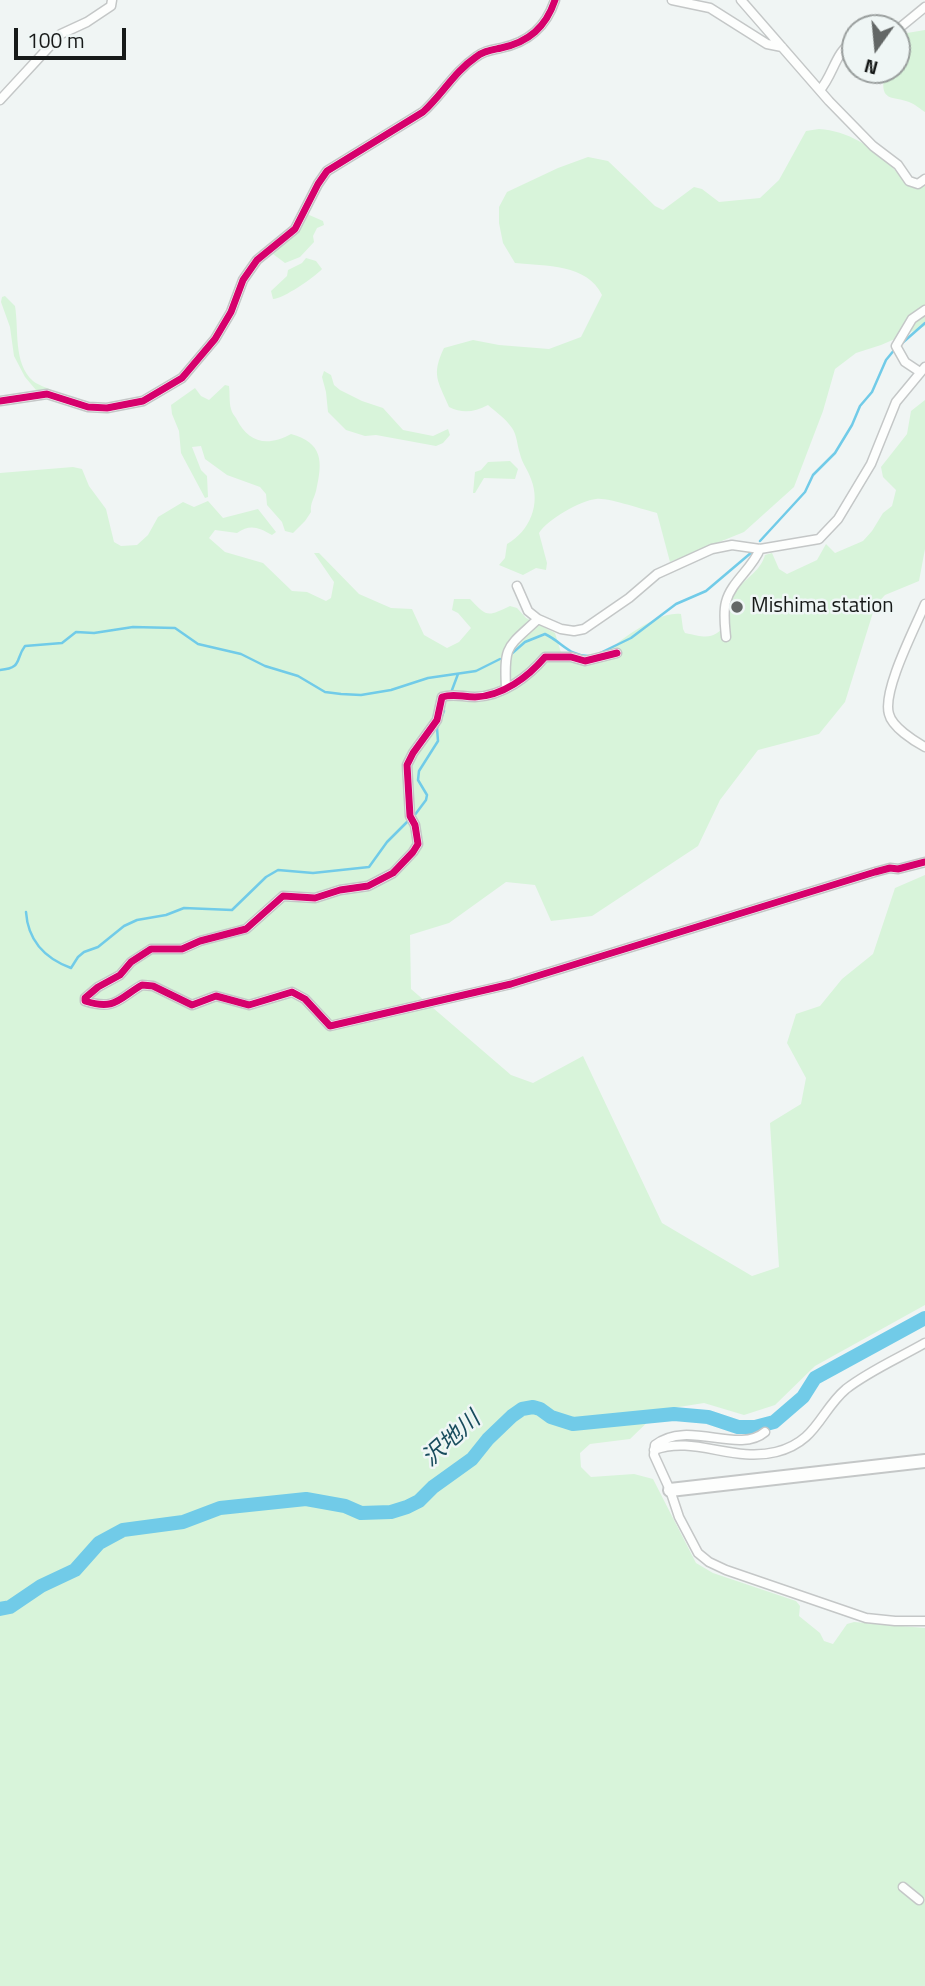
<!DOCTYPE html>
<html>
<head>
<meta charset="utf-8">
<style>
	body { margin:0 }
	#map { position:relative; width:925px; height:1986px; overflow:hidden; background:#f0f5f4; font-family:"Titillium Web",sans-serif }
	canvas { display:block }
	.north { position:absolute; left:841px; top:14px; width:70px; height:70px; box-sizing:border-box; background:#eff6f5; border:2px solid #999e9d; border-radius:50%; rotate:195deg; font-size:19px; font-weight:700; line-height:28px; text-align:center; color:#171a19 }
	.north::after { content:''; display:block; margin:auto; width:24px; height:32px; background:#636766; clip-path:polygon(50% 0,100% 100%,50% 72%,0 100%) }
	.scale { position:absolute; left:14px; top:28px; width:112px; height:32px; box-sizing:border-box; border:4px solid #171a19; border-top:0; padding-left:9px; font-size:21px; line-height:24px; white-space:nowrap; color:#171a19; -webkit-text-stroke:5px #eff6f5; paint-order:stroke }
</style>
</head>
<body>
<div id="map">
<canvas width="925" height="1986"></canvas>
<div class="north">N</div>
<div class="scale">100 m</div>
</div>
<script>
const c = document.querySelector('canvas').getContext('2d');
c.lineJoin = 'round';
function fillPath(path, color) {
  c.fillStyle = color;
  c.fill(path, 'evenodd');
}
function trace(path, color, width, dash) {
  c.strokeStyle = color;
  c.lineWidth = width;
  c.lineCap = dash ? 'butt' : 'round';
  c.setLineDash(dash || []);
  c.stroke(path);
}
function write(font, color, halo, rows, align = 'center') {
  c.font = font + ' "Titillium Web","Noto Sans JP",sans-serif';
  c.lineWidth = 5;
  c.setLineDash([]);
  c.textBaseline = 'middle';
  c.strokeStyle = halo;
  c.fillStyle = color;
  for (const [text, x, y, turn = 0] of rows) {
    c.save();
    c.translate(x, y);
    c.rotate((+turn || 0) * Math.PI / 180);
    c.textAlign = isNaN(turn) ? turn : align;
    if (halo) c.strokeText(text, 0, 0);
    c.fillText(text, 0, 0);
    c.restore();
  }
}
const green = new Path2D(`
	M925 30V112C920 109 915 104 909 102 893 96 880 102 884 77L898 68V40L907 33Z
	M819 129C848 131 871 146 891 166 903 178 904 185 922 186L925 184V326L881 345 856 353 835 369 823 411 794 487 744 532 670 562 657 513C644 510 607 497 596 499 581 500 547 520 539 533L547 563 546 570 536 568 523 575 499 565 505 558 507 544C530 531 541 504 531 479 528 470 522 463 520 454 517 445 517 435 512 428 506 419 496 412 488 405 474 412 463 414 449 407 438 381 431 375 444 348L473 340 499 345 549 349 581 337 602 295C587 264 546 266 515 263L503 243 499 223V207L507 192 558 168 588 157 608 161 655 206 663 210 694 187 702 189 719 202 760 198 779 180 806 131Z
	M307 214 323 221 324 225 317 228 313 236 314 242 300 257 285 263 273 254 274 251Z
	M306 258 316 261 322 269C315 277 283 299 273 299L271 291 287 276 288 270 302 263Z
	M5 296 15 306C19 330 13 363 33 381 39 386 47 387 53 391L36 390 25 377 14 356 10 327 1 302 2 297Z
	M324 371 331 375 334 385 340 390 362 401 383 408 403 430 433 436 448 429 450 435 443 443 436 446 376 435 365 436 346 430 328 412 326 392 322 377Z
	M225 385 229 386C230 393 229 402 231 409 232 413 234 415 236 418 248 443 267 447 291 434 323 443 323 461 316 491 314 499 310 503 311 512L305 521 293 533 285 531 282 522 267 505 266 494 260 487 227 475 205 459 201 446 192 447 201 470 207 476 208 497 205 498 181 453 179 431 172 414 171 405 195 388 201 396 209 400Z
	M925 400V549L919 581 885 595 875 606 845 702 819 734 758 750 720 800 698 846 592 916 551 921 535 885 506 882 449 923 410 935 411 989 511 1075 533 1083 583 1056 662 1223 752 1276 779 1267 770 1123 801 1104 806 1078 787 1043 796 1014 820 1006 842 979 873 954 895 888 925 875V1305L815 1366 775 1405 744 1415 704 1403 660 1410 630 1439 590 1444 580 1453 581 1467 591 1477 634 1474 653 1479 696 1563 713 1573 796 1601 800 1606 799 1616 820 1633 824 1641 833 1644 847 1624 854 1622 925 1628V1986H0V473L73 467 82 469 89 486 106 509 114 542 121 546 137 545 148 535 158 517 183 502 194 507 208 501 223 518 258 509 276 532 272 535C258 527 250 524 237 533L215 530 209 538 225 552 263 563 292 591 307 592 326 601 331 598 334 582 314 553H319L359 594 391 608 412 609 424 635 447 648 459 642 471 628 458 613 452 610 454 599H470C487 617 487 617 510 606L517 608 526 618 555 633 563 659 591 665C610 648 655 610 681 614L683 629 685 633C708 638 713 640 729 622 725 581 757 582 765 555L772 553 779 569 787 574 817 560 826 544 835 553 863 541 872 531 883 513 892 506 896 490 883 477 881 467 907 434 911 411Z
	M510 461 518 469 515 479 484 478 475 493H473L475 472 481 470 488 462Z`);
const stream = new Path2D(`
	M900 345 925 323
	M760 541 805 492 813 475 835 453 852 425 860 406 872 392 886 360 895 349
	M596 655 631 638 676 604 706 591 752 552
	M509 656 525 642 545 634C562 642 570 657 590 656
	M0 670C23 668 15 659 25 646L62 643 76 632 94 633 133 627 175 628 198 644 241 654 265 666 298 676 325 692 341 694 361 695 391 690 428 678 476 671 500 659
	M452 690 458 674
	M414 816 426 800 427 795 418 780 419 771 438 741 437 728 444 711
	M26 912C28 941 44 958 71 968L78 957 84 952 98 947 124 926 137 920 166 915 184 908 232 910 266 877 278 870 313 873 369 867 387 842 409 820`);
const river = new Path2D(`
	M0 1609 10 1607 41 1586 75 1570 99 1543 123 1530 183 1522 220 1508 306 1499 345 1506 361 1513 391 1512 407 1507 419 1501 433 1487 472 1459 488 1439 512 1416 522 1409 533 1407 540 1409 551 1417 573 1424 674 1414 708 1417 738 1427H755L774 1422 803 1397 815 1378 925 1318`);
const street = new Path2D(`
	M672 0 710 8 767 44 782 47
	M741 0 829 101 873 146 898 165 909 181 918 184 925 179
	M897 30 925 7
	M820 90C834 74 835 51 855 40
	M0 100 61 34 87 22 111 6 112 0
	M920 372 905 362 896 346 912 319 925 310
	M0 401 47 394 88 407 107 408 143 401 182 378 215 339 231 312 243 280 257 260 295 229 318 184 327 171 423 112C442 95 454 72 476 57 483 51 492 50 501 48 529 42 546 27 555 0
	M517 586 528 611 538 619 561 629 574 631 584 629 629 598 657 574 712 549 732 545 760 549 819 539 838 519 871 464 896 402 925 367
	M925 604C915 628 882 691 889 714 892 727 914 741 925 747
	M726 637C725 626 723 613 726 602 731 582 752 569 760 549
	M617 653 585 661 571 657H545C528 677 503 696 475 697 462 697 454 693 442 697L437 720 413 753 407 765 410 816 415 825 418 844 413 852 393 873 368 886 340 890 315 898 283 896 246 929 200 941 182 949H151L131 962 120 975 98 987 85 998V1001C116 1011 119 998 142 985L153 986 192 1005 216 996 249 1005 292 992 305 999 330 1026 511 984 875 872 890 868 898 869 925 862
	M506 688C504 644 507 648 538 619
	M765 1432C738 1455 688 1419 655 1445L654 1455 670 1490 679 1517 698 1553 709 1562 726 1570 866 1618 895 1621H925
	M654 1450C694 1435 733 1463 776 1452 817 1442 820 1411 846 1389 869 1371 899 1358 925 1343
	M903 1887 919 1900`);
const secondary = new Path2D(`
	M670 1490 925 1461`);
const cycleway = new Path2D(`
	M0 401 47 394 88 407 107 408 143 401 182 378 215 339 231 312 243 280 257 260 295 229 318 184 327 171 423 112C442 95 454 72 476 57 483 51 492 50 501 48 529 42 546 27 555 0
	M617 653 585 661 571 657H545C528 677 503 696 475 697 462 697 454 693 442 697L437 720 413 753 407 765 410 816 415 825 418 844 413 852 393 873 368 886 340 890 315 898 283 896 246 929 200 941 182 949H151L131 962 120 975 98 987 85 998V1001C116 1011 119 998 142 985L153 986 192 1005 216 996 249 1005 292 992 305 999 330 1026 511 984 875 872 890 868 898 869 925 862`);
const markers = [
	[737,607,7,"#636766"]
];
const poiNames = [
	["Mishima station",751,607]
];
const waterNames = [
	["沢地川",452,1440,-42]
];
fillPath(green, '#d8f4da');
trace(stream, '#71cbe8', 2.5);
trace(river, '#71cbe8', 14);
trace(street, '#c4c7c7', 11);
trace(secondary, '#c4c7c7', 16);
trace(street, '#fdfefd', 8);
trace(secondary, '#fdfefd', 12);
trace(cycleway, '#d6006c', 7);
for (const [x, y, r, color] of markers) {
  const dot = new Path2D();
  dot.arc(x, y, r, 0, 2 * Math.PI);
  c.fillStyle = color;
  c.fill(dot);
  trace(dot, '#eff6f5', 2.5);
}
write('21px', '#171a19', '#eff6f5', poiNames, 'left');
write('italic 23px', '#184c5d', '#eff6f5', waterNames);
</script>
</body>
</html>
